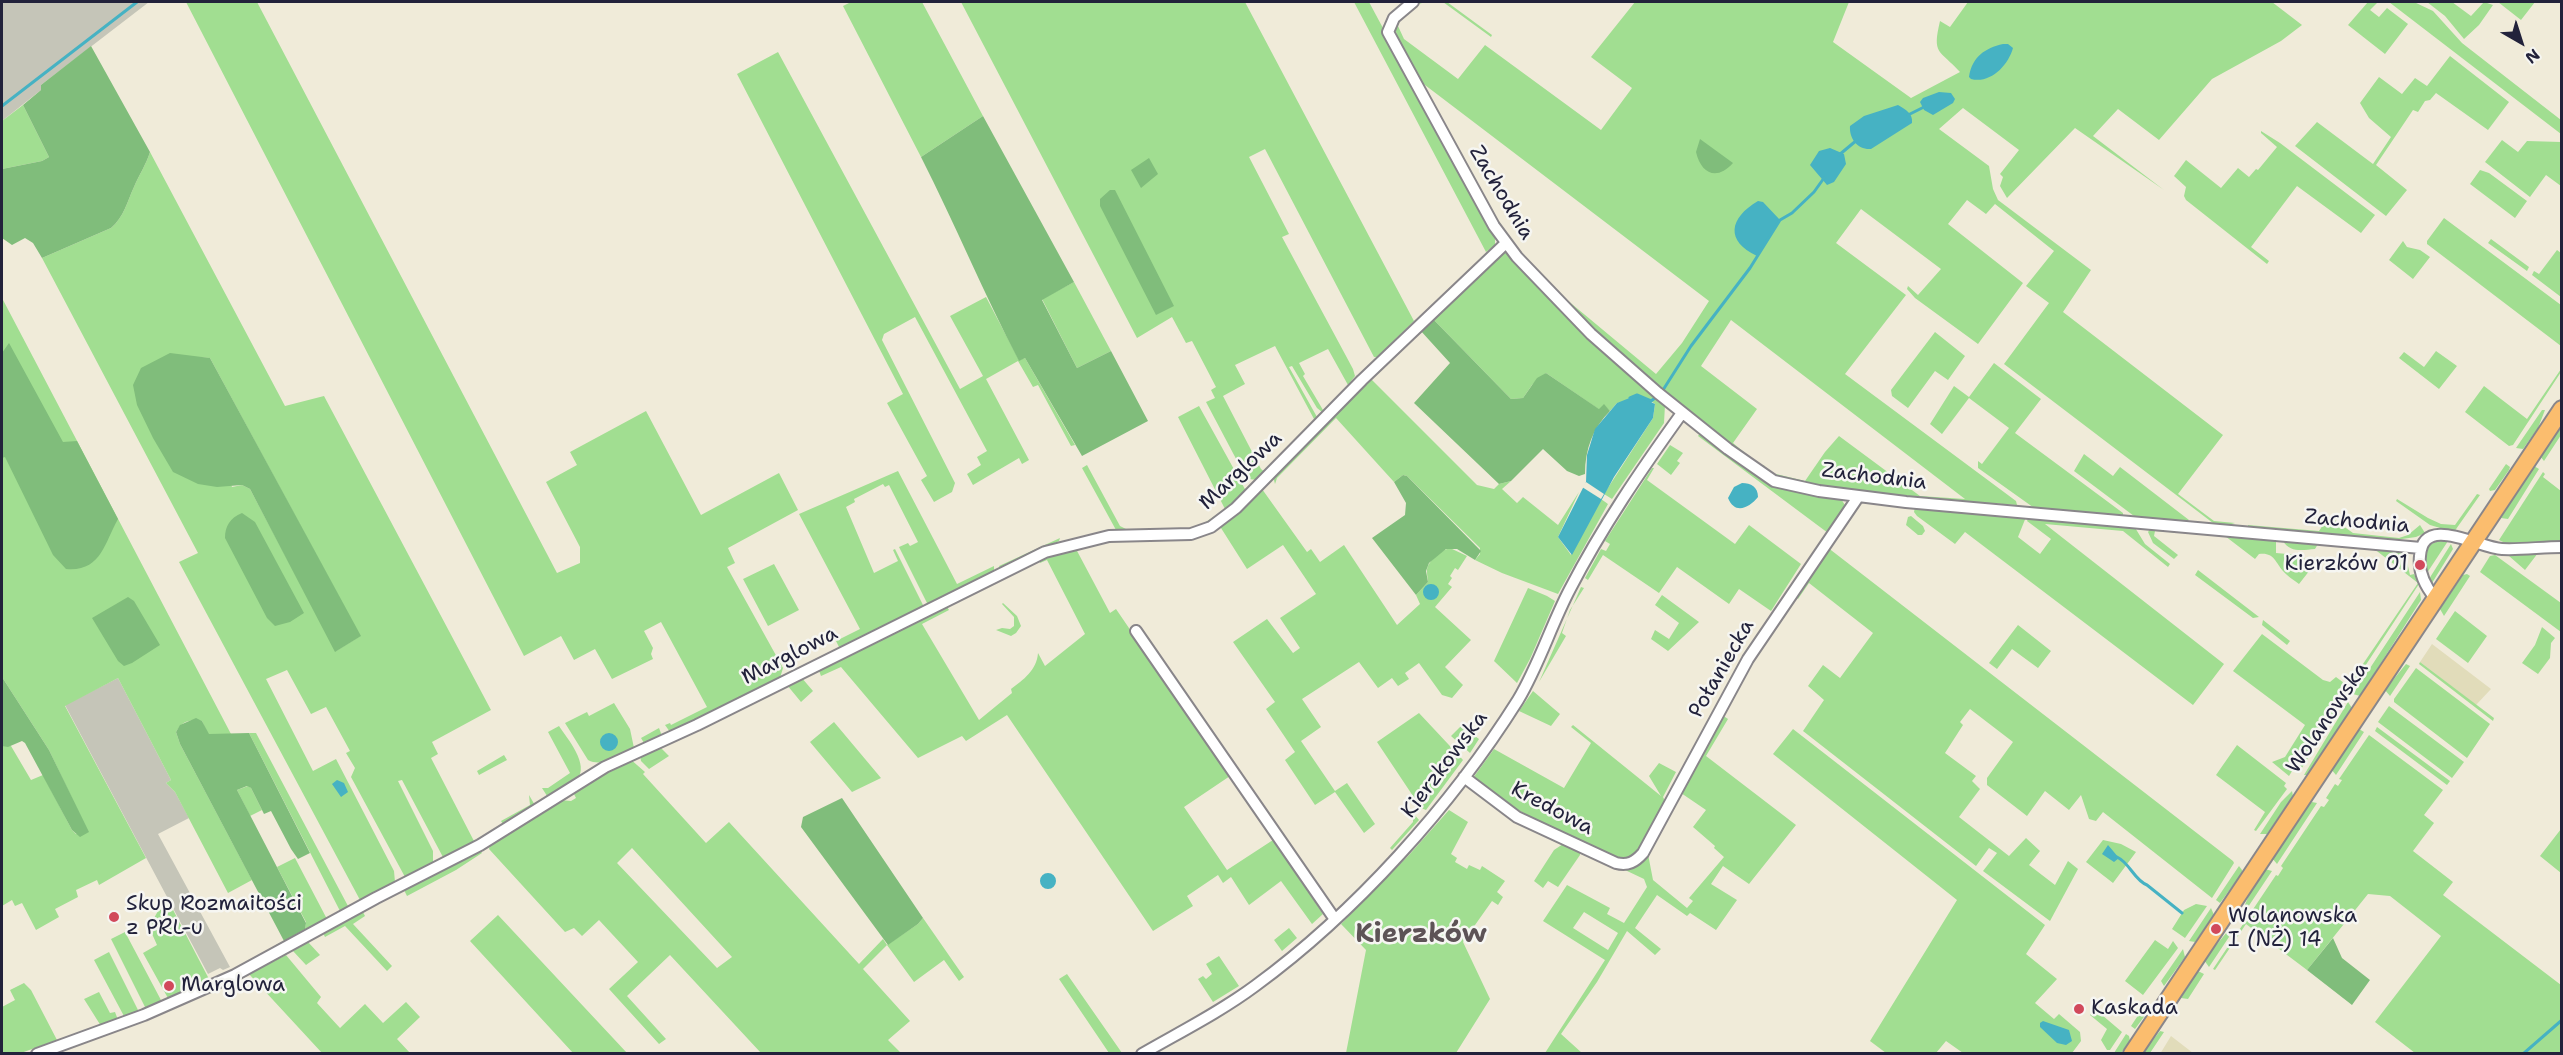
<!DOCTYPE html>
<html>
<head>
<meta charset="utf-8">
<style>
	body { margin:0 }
	#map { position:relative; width:2563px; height:1055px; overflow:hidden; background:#f0ebd9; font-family:"Shantell Sans",sans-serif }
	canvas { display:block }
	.frame { position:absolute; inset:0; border:3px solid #22223b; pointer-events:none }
	.north { position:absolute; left:2491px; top:12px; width:60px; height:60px; -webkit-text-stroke:4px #f6f6f2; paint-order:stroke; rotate:141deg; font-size:16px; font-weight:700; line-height:24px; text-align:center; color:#22223b }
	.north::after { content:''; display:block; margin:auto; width:21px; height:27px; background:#22223b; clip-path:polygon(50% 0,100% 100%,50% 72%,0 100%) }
</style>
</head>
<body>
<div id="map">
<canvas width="2563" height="1055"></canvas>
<div class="frame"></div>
<div class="north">N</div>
</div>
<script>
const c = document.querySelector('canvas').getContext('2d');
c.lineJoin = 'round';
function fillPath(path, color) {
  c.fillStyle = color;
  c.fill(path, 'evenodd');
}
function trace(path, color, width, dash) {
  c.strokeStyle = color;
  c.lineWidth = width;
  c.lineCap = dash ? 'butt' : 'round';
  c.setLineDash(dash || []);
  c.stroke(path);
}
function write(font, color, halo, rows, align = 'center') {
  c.font = font + ' "Shantell Sans",sans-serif';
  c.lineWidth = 5;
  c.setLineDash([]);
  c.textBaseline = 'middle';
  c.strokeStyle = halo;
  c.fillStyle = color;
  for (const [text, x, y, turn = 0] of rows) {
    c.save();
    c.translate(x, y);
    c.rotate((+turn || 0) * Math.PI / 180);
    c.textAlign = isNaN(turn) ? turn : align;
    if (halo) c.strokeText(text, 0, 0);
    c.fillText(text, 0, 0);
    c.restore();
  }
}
const built = new Path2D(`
	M2432 644 2491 689 2476 705 2420 662Z
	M2171 1036 2193 1053 2160 1054Z`);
const industrial = new Path2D(`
	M2 2H149L41 85V90L2 121Z
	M118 678 171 780 166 783 175 792 189 818 158 834 230 967 223 970 220 968 208 974 65 705Z`);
const green = new Path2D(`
	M186 2H257L557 573 580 563V547L546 482 577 465 570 452 646 411 701 515 779 473 798 510 728 548 735 563 727 567 783 668 780 678 670 732 665 725 670 723 671 725 707 707 661 622 644 631 653 648 651 654 653 659 612 679 595 649 574 660 561 636 524 656Z
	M851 2H922L983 116 921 157 843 6Z
	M961 2H1245L1414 321 1377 357H1374L1265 149 1249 157 1289 234 1282 237 1353 369 1355 376 1348 385 1328 349 1299 363 1305 374 1303 376 1323 410 1322 412 1317 408 1292 366 1289 367 1317 417 1314 419 1275 346 1235 365 1245 384 1223 396 1261 469 1266 473 1258 480 1249 479 1243 472 1206 402 1215 398 1211 390 1216 387 1192 341 1186 343 1172 317 1137 338Z
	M1354 2H1369L1495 237V245L1486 252Z
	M1418 2H1428C1414 3 1402 14 1398 26L1404 39 1458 79 1485 45 1601 130 1632 88 1591 57 1635 2H1849L1833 42 1911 98 1960 72C1939 49 1932 55 1940 21L1950 27 1968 2H2272L2302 25 2281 41 2212 79 2159 140 2118 109 2093 136 2164 190 2075 128 2007 198 2000 186 2003 177 2000 174 2019 150 1963 108 1939 129 1989 166 1993 189 1998 200 2091 270 2063 312 2223 435 2178 494 2214 521 2235 523 2228 525 2213 523 2004 364 2049 303 2026 286 2054 251 1995 204 1986 214 1967 200 1948 224 2023 283 1978 344 1915 298 1907 289 1908 286 1918 295 1941 269 1861 209 1836 243 1906 295 1845 374 2016 501 2017 505 1917 498 1808 484 1778 477 1776 474 1805 481 1825 452 1839 436 1920 496 1965 499 1731 320 1701 366 1757 409 1733 443 1758 464 1765 466 1761 468 1758 466C1689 412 1621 358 1561 295L1656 374 1682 343 1709 301 1421 82C1413 68 1390 37 1397 21 1401 12 1411 7 1418 2Z
	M1443 2H1447L1492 35 1491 37Z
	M2368 2H2378L2370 10 2379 17 2387 8 2408 24 2385 54 2348 25Z
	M2389 2H2414L2433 11 2462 43 2561 120V134Z
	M2427 2H2452L2471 16 2484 2 2493 5 2479 25 2464 39 2445 16Z
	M2498 2H2535L2521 20Z
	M778 52 960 389 983 376 950 316 986 297 1019 360 1025 358 1075 445 1071 446 1038 385 1033 387 1018 361 986 379 1029 460 1022 464 1019 458 973 485 967 474 981 465 977 457 987 451 915 317 884 334 882 340 955 483 952 492 934 502 921 480 927 476 887 403 903 394 737 74Z
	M2450 56 2509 102 2488 130 2436 93 2430 100 2425 101 2418 112 2413 110 2376 165 2407 190 2386 216 2295 146 2317 122 2373 164 2391 137 2369 118 2360 103 2379 77 2402 94 2415 78 2427 86Z
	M23 105 49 157 42 161 2 169V121Z
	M2261 131 2280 143 2375 215 2361 233 2297 186 2251 247 2269 261 2267 264 2186 200 2184 196 2186 187 2174 176 2186 160 2221 188 2238 168 2249 177 2256 169 2258 170 2277 147 2261 133Z
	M2502 140 2518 152 2527 141 2561 142V186L2546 175 2530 197 2485 162Z
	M150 152 285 406 324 396 491 710 432 742 438 754 431 758 475 843 444 859 402 780 398 781 433 851V863L405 877 351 777 355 768 346 753 350 751 326 707 311 714 287 670 266 679 313 771 336 759 394 871 395 882 360 900 179 562 198 553 42 258 111 228C124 217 127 202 134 187 139 175 146 165 150 152ZM191 357 210 358 360 636 336 651 250 489 242 485 232 487Z
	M2480 170 2489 173 2527 201 2515 218 2470 184Z
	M2444 218 2561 305V346L2427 244V241Z
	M2491 239 2529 267 2527 271 2488 243Z
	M2403 241 2407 247 2420 250 2430 257 2413 279 2389 260Z
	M2557 250 2561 253V297L2532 275 2534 271 2539 274Z
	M1507 252 1588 337 1665 405 1664 423 1612 499 1604 494 1653 418 1655 404 1651 401 1617 403 1610 411 1604 405 1600 410 1546 373 1532 385 1523 398 1511 399 1433 319 1501 255Z
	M1074 282 1111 351 1077 368 1042 299Z
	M2 298 231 734H208L202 721C189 720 183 720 176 732L180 744 252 880 228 893 175 792 166 783 171 780 118 678 65 706 146 858 99 885 97 880 76 890 78 897 55 909 59 917 36 930 22 903 15 906 12 900 2 906V746H11L31 780 43 775 72 830 76 834 88 832 49 750 2 677Z
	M1935 332 1965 356 1948 380 1935 371 1908 408 1892 396 1891 390Z
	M2436 351 2457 366 2439 389 2399 358 2404 352 2424 367Z
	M1994 363 2041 399 2015 433 2123 513V517L2037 510 1978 468V461L1982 464 2009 428 1969 398 1942 434 1930 424 1954 386 1969 397Z
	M2561 369V372L2513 445 2509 446 2465 412 2484 386 2527 419Z
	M1370 378 1477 485 1494 489 1499 484 1511 481 1502 489 1517 503 1523 497 1558 525 1579 492 1558 537 1571 555 1601 499 1608 504 1558 594 1502 573 1475 560 1480 554V548L1407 476 1403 475 1394 482 1336 418 1277 478 1275 484 1273 476Z
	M1199 406 1246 491C1229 509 1208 531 1182 530L1203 524 1225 509 1178 417Z
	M2542 410H2545L2538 428 2523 449 2516 448Z
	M2560 427 2561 435 2544 461 2540 456Z
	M1700 433 1778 488 1840 497 1846 507 1828 533 1698 436Z
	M1670 445 1683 453 1677 461 1680 463 1671 475 1657 464Z
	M2084 454 2113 476 2120 467 2189 520 2186 522 2140 518 2134 516 2074 471Z
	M2506 464 2510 467 2509 470 2495 490 2490 491 2489 489Z
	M1087 465 1120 526 1126 529H1174L1116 530 1082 468Z
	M2534 466 2539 469 2508 519 2501 518Z
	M1652 468H1654L1647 480 1735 544 1749 525 1801 564 1771 611 1739 589 1729 604 1677 567 1659 593 1603 555 1588 580 1585 578 1601 549 1606 551 1610 544 1605 541Z
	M898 471 957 584 994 566V572L928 605 899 547 908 543 910 546 918 542 889 485 885 487 883 484 854 499 855 502 846 507 874 573 898 561 893 550 895 549 924 607 840 649 836 641 860 629 799 514Z
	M2543 472 2545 474 2543 477 2561 491V543L2509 545 2499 540Z
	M1262 489 1307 552 1311 549 1320 562 1344 545 1397 625 1420 604 1416 595 1428 582C1428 579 1427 576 1427 572 1426 562 1441 550 1450 548L1467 556 1458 570 1455 568 1450 576 1452 578 1448 584 1452 587 1435 607 1471 640 1445 667 1463 685 1452 698 1442 695 1419 663 1405 673 1409 679 1398 686 1392 678 1378 688 1359 662 1302 699 1321 727 1301 741 1335 791 1347 783 1375 824 1364 833 1335 792 1315 805 1285 760 1295 752 1266 709 1275 702 1233 642 1267 619 1293 653 1300 648 1280 618 1316 594 1283 545 1247 569 1221 528V525Z
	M2477 494 2480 495 2454 532 2430 525 2396 501 2397 499 2428 518 2441 524 2455 525Z
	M1915 507 2026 517 2018 537 2040 554 2051 539 2027 521 2029 517 2134 526 2145 544 2170 564 2168 567 2123 531 2045 524 2224 664 2193 705 1965 532 1955 544 1917 516 1914 512Z
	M1911 516 1923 526 1925 531 1922 535H1918L1906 525 1908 517Z
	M2329 516 2353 533 2399 538 2408 535 2420 525 2425 533 2416 537 2395 540 2248 527V525L2319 531Z
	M2151 528 2276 538V553C2291 555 2308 552 2310 570L2299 584C2294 580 2287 576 2283 571 2275 562 2274 552 2259 554L2255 559 2225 536 2155 531 2154 536 2178 555 2174 559 2153 543 2148 532Z
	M1060 538 1059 541 1000 569 999 566Z
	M2441 540 2448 541 2427 573 2426 556 2429 545Z
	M2283 541 2318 544 2315 549C2303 550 2290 553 2283 541Z
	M2451 544 2453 549 2432 583 2429 579Z
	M1827 547 2233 861 2234 863 2212 898 2103 812 2096 821 2089 819 2081 795 2069 810 2045 791 2027 816 1987 785V778L2013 742 1970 709 1960 722 1963 725 1945 753 1976 776 1972 781 1980 789 1959 817 2009 856 2026 838 2040 851 2029 865 2055 885 2068 861 2078 869 2050 921 1983 871 1997 853 1989 848 1976 866 1803 731 1824 700 1808 686 1823 665 1840 678 1873 633 1809 583 1798 599 1794 595Z
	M2373 548 2405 553 2410 575 2414 574 2419 584 2348 692 2345 691 2341 697 2344 699 2300 771 2294 768 2289 776 2272 762 2285 757 2305 725 2233 671 2262 634 2323 680 2330 682 2336 677 2348 686 2418 583Z
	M1076 549 1110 613 1116 609 1230 776 1184 807 1227 870 1273 840 1323 914 1312 924 1281 881 1249 905 1231 877 1223 883 1218 875 1187 896 1193 906 1153 931 1007 715 966 741 962 736 918 758 841 667 821 676 818 668 946 605 949 610 922 624 979 720 1012 693 1011 689C1023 680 1037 670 1038 653L1045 666 1085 634 1047 560 1040 563 1039 559Z
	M2561 551V554L2538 553 2525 570 2509 556 2511 554Z
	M2495 555 2561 603V632L2480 572 2490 556Z
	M774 564 799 610 768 626 743 579Z
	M2198 570 2259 617 2253 618 2195 575Z
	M2467 574 2470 576 2444 616 2440 609 2463 575Z
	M1581 587 1584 588 1570 610 1562 633 1566 636 1539 682Z
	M1528 588 1547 596 1555 601 1530 659 1517 683 1494 661Z
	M2420 592 2421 600 2360 696 2353 694Z
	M1662 595 1699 622 1668 651 1651 639 1655 630 1669 639 1679 623 1655 605Z
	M1003 603 1017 616 1021 626 1016 633 1011 636 996 630 1002 628 1010 629 1014 626V617L1002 604Z
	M2455 611 2487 636 2468 663 2436 639Z
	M2263 620 2290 641 2287 645 2262 625Z
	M2018 625 2051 651 2038 668 2012 649 1997 669 1989 663Z
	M2542 627 2555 638 2551 643 2550 658 2538 674 2522 663 2535 645Z
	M2420 662 2494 718 2493 721 2419 664Z
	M2406 664 2410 666 2390 696 2385 690Z
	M2416 668 2490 724 2467 758 2394 702V699Z
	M801 677 813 691 801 702 787 685Z
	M1533 691 1560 714 1551 726 1519 711Z
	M2348 702 2352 708 2307 775H2304Z
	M614 703 630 729 634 748C620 755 603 768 588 760L565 723 587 712 589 716Z
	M2389 706 2464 762 2452 778 2378 722Z
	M1419 713 1463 760 1426 810 1421 808 1377 742Z
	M1722 715 1728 719 1706 756 1796 825 1749 884 1723 866 1711 884 1737 900 1716 930 1690 913 1687 916 1657 895 1635 928 1661 949 1655 955 1627 931 1597 982 1561 1034 1582 1053H1545L1605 960 1543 921 1567 885 1610 908 1607 914 1624 923 1647 887 1644 879 1625 870 1640 864 1648 854 1653 880 1687 908 1693 901 1689 898 1724 857 1714 848 1715 846 1693 827 1706 810 1681 793ZM1584 912 1618 933 1608 950 1573 928Z
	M834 722 881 778 852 792 810 742Z
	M1573 725 1661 796 1649 776 1659 763 1676 772 1663 797 1665 801C1655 820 1644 858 1620 859 1567 835 1518 816 1473 778L1494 749 1564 788 1591 743 1571 727Z
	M559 726C567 738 590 765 577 779 570 786 558 792 549 799L542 788H548L570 773 548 732Z
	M1461 726 1479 739 1470 753 1451 736Z
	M2377 727 2450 781 2447 785 2375 731Z
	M659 728 662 736 644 743 641 738Z
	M1793 729 2045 925 2026 954 2057 979 2035 1003 2054 1019 2059 1014 2080 1032 2081 1041 2072 1053H1963L1946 1041 1936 1053H1886L1870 1041 1957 900 1773 754Z
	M2359 729 2364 732 2336 775 2331 769Z
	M249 733H256L348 906 340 911Z
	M2369 735 2443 790 2424 815 2434 823 2413 851 2453 882 2443 895 2561 985V1053H2415L2375 1022 2441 936 2390 896 2368 894 2307 970 2246 924 2215 970 2213 969 2276 875 2278 876 2283 868 2281 866 2321 806 2324 807 2329 800 2326 798 2335 784 2338 786 2342 780 2339 779Z
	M2237 745 2286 783 2284 786 2287 789 2256 831 2254 830 2265 812 2216 775Z
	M659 746 669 756 649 769 641 761 640 754Z
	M504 755 507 760 479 775 477 771Z
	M629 758 645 772 643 774 706 843 729 822 859 964 883 939 887 945 918 924 923 918 964 977 959 981 944 960 914 982 887 945 863 969 910 1021 888 1040 901 1053H761L670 955 627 996 666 1039 659 1044 609 989 638 962 599 920 582 936 574 928 565 932 489 849 490 845 495 841 560 800 571 801 576 798 573 792ZM632 848 732 957 717 968 617 863Z
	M248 786 251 788 262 810 250 816 237 790Z
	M2292 791 2293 796 2267 834H2260L2281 802Z
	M529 795 536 807 505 827 501 821 530 805Z
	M2312 802 2317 803 2277 864 2272 858 2308 804Z
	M1449 810 1468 822 1451 854 1457 858 1455 862 1467 869 1469 865 1480 870 1482 866 1505 881 1497 892 1503 897 1498 905 1492 901 1463 942 1490 999 1456 1053H1346L1366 950 1341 924 1409 855Z
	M1413 813 1419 820 1392 850 1390 848 1413 822Z
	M2561 829V873L2540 856Z
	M2103 840 2121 844 2136 852 2113 883 2086 862Z
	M1563 844 1580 851V855L1558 887 1548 881 1543 888 1534 881 1554 850Z
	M480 850 482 853 456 870 407 896 403 888Z
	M295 858 328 921 278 947 276 945 305 929 306 922 277 867Z
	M2239 866 2242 870V873L2220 903 2216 900Z
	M2265 869 2272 871 2248 907H2244L2252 888Z
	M170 904 209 979 208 982 169 1000 143 953 157 945 149 927 158 911Z
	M2196 904 2207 906 2185 938 2172 929 2184 910Z
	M2211 908 2214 915 2195 942 2189 941Z
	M362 910 365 916 353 924 392 966 387 971 345 926 325 937 323 933Z
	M498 915 613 1038 627 1053H573L470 941Z
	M1289 928 1297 938 1282 951 1274 940Z
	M125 932 162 1002 146 1009 111 939Z
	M2227 932 2229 937 2209 967 2204 960Z
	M2155 940 2168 949 2173 941 2178 948 2143 995 2125 981Z
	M308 942 320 955 306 965 293 951Z
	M2183 949 2185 957 2164 986 2161 981Z
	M109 952 139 1012 125 1018 94 960Z
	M286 955 321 997 317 1003 340 1028 365 1004 383 1023 406 1002 420 1017 397 1039 410 1053H322L249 974Z
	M1219 956 1239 986 1213 1002 1198 979 1203 976 1206 979 1212 974 1206 964Z
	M2198 971 2204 974 2188 999 2181 998Z
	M1067 974 1122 1053H1109L1059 979Z
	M24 983 31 990 57 1040 21 1053 2 1054V1007L15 1000 10 990Z
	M99 992 110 1013 115 1012 118 1020 101 1026 84 999Z
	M2145 1005 2149 1010 2135 1029 2131 1026Z
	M2095 1009 2122 1032 2110 1050H2107L2101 1040 2107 1029 2090 1015Z
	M2160 1031 2164 1032 2150 1053 2142 1054Z
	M2126 1034 2129 1036 2130 1041 2121 1053H2114Z`);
const forest = new Path2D(`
	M91 46 150 152C146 165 139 175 134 187 127 202 124 217 111 228L42 258 33 243 25 238 12 245 2 238V169L42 161 49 157 23 105 41 90V85Z
	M983 116 1074 282 1042 300 1077 368 1111 351 1148 421 1082 456 1025 358 1019 361C984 294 955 224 921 157Z
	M1700 139 1733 163C1717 181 1701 174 1696 152Z
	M1149 158 1158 174 1141 188 1131 170Z
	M1110 190H1115L1174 306 1156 315 1100 206V199Z
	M1433 319 1511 399 1523 398 1537 378 1546 373 1599 409 1604 404 1610 411C1593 428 1585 449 1585 474L1579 476 1567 471 1543 449 1511 481 1499 484 1414 403 1450 363 1420 330Z
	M9 343 63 442 77 441 118 519C104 544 101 572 66 569L53 555 5 457 2 458V353Z
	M170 353 210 358 361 636 335 652 250 489 242 485 217 487 198 484 173 472 153 438 137 405 133 385 141 368Z
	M1403 475 1407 476 1481 551 1475 560 1457 549H1446L1429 563 1426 571 1428 582 1416 595 1372 538 1405 515 1406 503 1394 482Z
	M242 513 255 522 304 613 290 622 275 626 267 618 225 538C225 526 230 518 242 513Z
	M128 597 134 601 160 645 132 663 124 666 118 661 92 618Z
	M2 677 49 750 89 832 80 837 72 830 25 743 22 741 8 747 2 746Z
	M196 718 202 721 209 734 249 733 310 853 298 859 291 849 271 811 264 814 251 788 247 786 237 790 306 923 305 929 284 941 180 744 176 732 180 725Z
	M842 798 923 918 918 924 888 945 801 827 803 817Z
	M2333 938 2342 958 2370 980 2352 1005 2307 970Z`);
const water = new Path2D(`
	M2003 44H2008L2013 48C2008 66 1990 84 1971 79L1969 77C1972 57 1985 48 2003 44Z
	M1939 92 1951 93 1955 99 1953 103 1933 115 1924 110 1920 102 1923 98Z
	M1898 105C1906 110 1913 113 1912 123L1871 149C1858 150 1849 139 1850 126L1864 116Z
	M1830 148 1844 154 1846 164 1834 182 1827 185 1810 165 1819 151Z
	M1758 201 1763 202 1780 220 1757 256C1725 241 1729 218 1758 201Z
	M1637 395 1655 404 1653 418 1614 477 1572 555 1558 537 1586 482 1587 455 1595 429 1617 403Z
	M1742 483C1751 483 1758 487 1758 497 1749 508 1735 515 1728 498L1734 487Z
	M1423 592a8 8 0 1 1 16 0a8 8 0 1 1-16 0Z
	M600 742a9 9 0 1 1 18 0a9 9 0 1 1-18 0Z
	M337 780 344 783 348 792 341 797 332 784Z
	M2108 845 2119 858 2114 862 2102 854Z
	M1040 881a8 8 0 1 1 16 0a8 8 0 1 1-16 0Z
	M2043 1021 2069 1030 2072 1041 2066 1045 2057 1043 2040 1027V1023Z`);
const pier = new Path2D(`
	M1586 482 1604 494 1601 499 1582 487Z`);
const stream = new Path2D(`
	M2 106 137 2
	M1908 115 1924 107
	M1839 155 1857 140
	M1663 390 1691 346 1750 268 1780 220 1792 213 1814 192 1824 178
	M1630 398 1637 395 1651 401 1655 398
	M2117 857C2130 863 2134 880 2147 885L2182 913
	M2523 1054 2562 1020`);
const minor = new Path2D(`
	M1413 2 1394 18 1388 32 1494 226 1517 257 1591 334 1658 393 1728 449 1774 481 1819 491 1906 502 2421 548
	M2435 598C2425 586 2418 573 2420 556 2423 513 2479 548 2502 549 2521 550 2542 547 2562 547
	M1136 631 1334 918
	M1464 777 1517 817 1616 863C1628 866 1635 862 1643 853L1748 659 1858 497
	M37 1054 144 1015 235 975 376 898 480 845 605 767 697 725 1045 552 1109 536 1191 534 1211 527 1236 508 1362 380 1506 243
	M1142 1054C1180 1032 1220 1012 1255 986 1355 913 1452 805 1518 700 1539 665 1551 625 1570 589 1602 527 1641 470 1682 413`);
const primary = new Path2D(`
	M2132 1054 2562 409`);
const markers = [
	[2420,565,6,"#d1495b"],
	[114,917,6,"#d1495b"],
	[2216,929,6,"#d1495b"],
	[169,986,6,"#d1495b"],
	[2079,1009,6,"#d1495b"]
];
const streetNames = [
	["Zachodnia",1501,193,59],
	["Marglowa",1241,471,-43],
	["Zachodnia",1874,477,7],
	["Zachodnia",2357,522,5],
	["Marglowa",790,656,-27],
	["Połaniecka",1722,669,-60],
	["Wolanowska",2328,718,-56],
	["Kierzkowska",1445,765,-53],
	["Kredowa",1552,809,28]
];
const poiNames = [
	["Kierzków 01",2408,565,"right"],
	["Skup Rozmaitości",126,905],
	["z PRL-u",126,929],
	["Wolanowska",2228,917],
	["I (NŻ) 14",2228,941],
	["Marglowa",181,986],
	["Kaskada",2091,1009]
];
const districtNames = [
	["Kierzków",1421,935]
];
fillPath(built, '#e1dcba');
fillPath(industrial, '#c5c5b8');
fillPath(green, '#a1de91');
fillPath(forest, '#80bd7b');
fillPath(water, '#46b2c3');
fillPath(pier, '#f0ebd9');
trace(stream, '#46b2c3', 3);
trace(minor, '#89868a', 14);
trace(primary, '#89868a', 20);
trace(minor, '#fff', 10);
trace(primary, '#fbbd6e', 16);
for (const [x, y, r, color] of markers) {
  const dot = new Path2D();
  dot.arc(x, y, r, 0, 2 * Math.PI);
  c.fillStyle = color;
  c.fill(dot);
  trace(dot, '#f6f6f2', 2);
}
write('21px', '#22223b', '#f6f6f2', streetNames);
write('21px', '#22223b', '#f6f6f2', poiNames, 'left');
write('bold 27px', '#5d5356', '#f6f6f2', districtNames);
</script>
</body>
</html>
